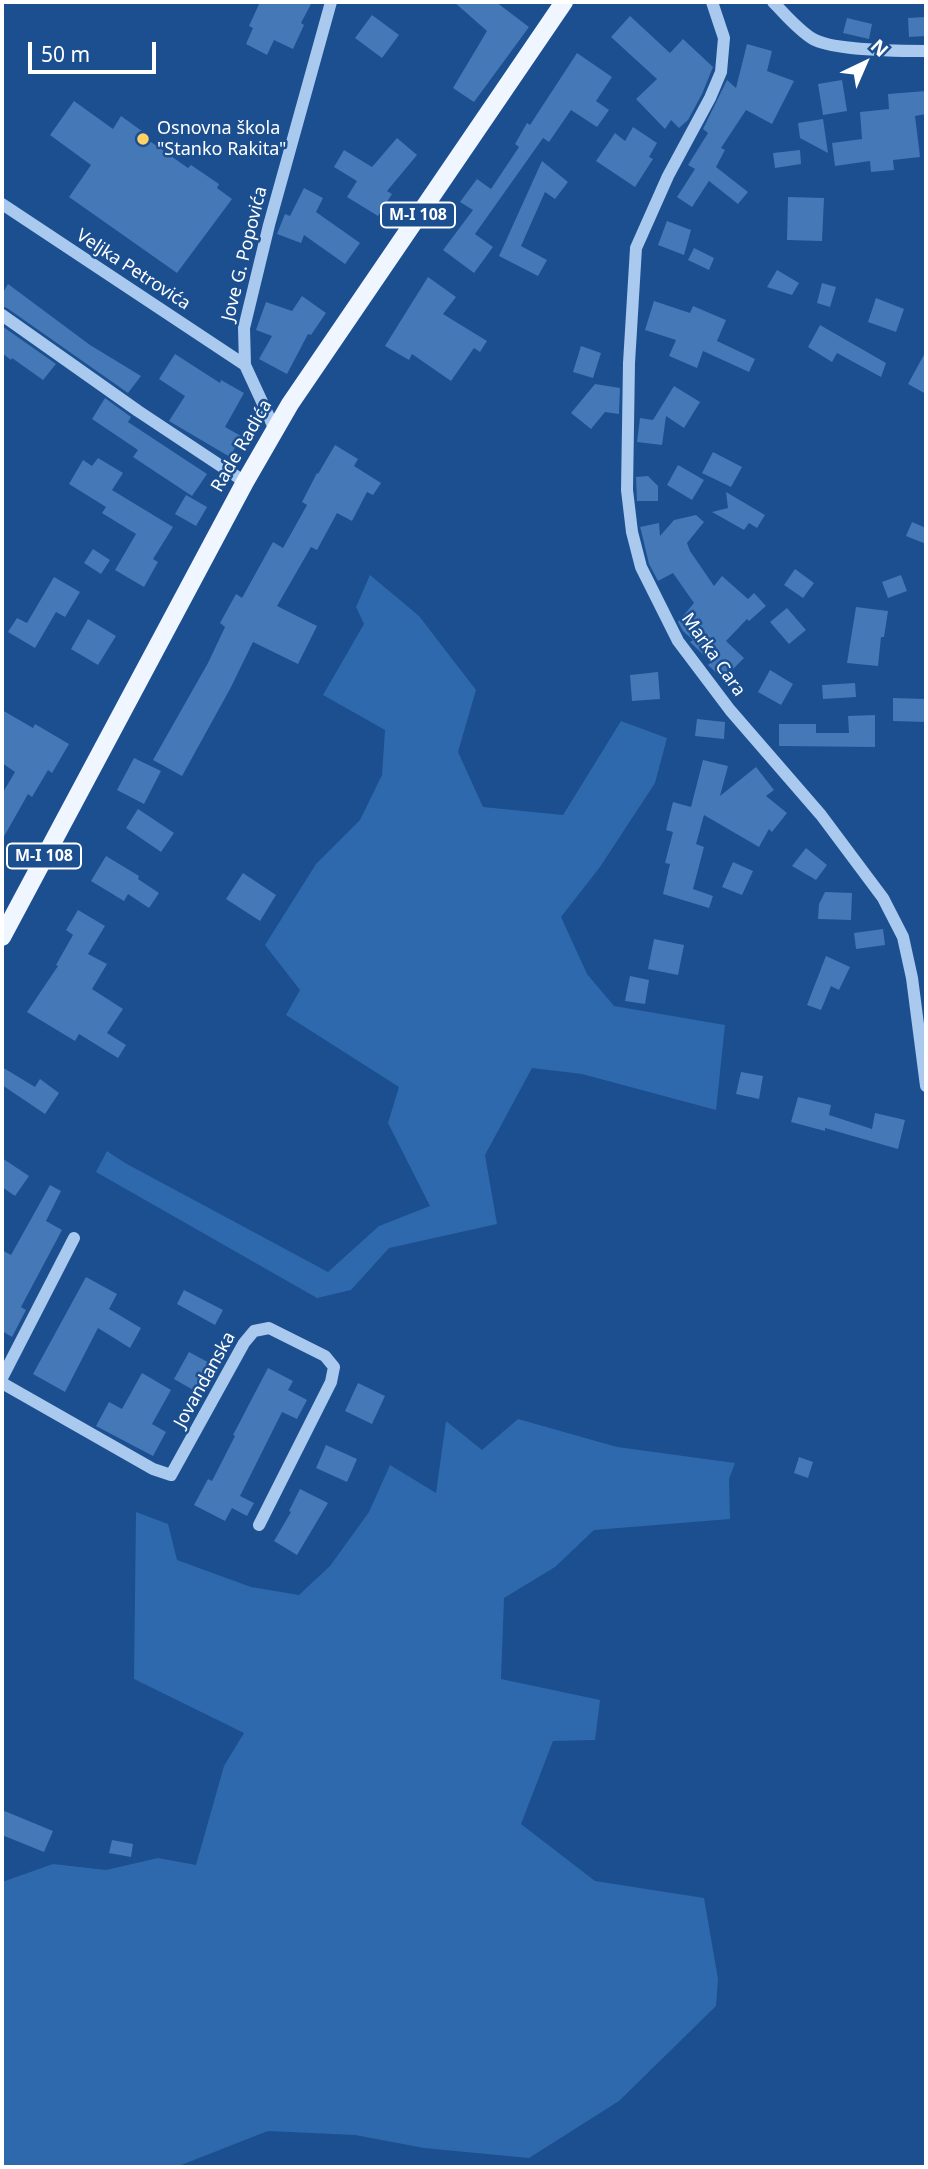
<!DOCTYPE html>
<html>
<head>
<meta charset="utf-8">
<style>
	body { margin:0 }
	#map { position:relative; width:928px; height:2169px; overflow:hidden; background:#1b4f8f; font-family:"Noto Sans",sans-serif }
	canvas { display:block }
	.frame { position:absolute; inset:0; border:4px solid #fff; pointer-events:none }
	.north { position:absolute; left:830px; top:28px; width:70px; height:70px; -webkit-text-stroke:5px #1b4f8f; paint-order:stroke; rotate:44deg; font-size:19px; font-weight:700; line-height:28px; text-align:center; color:#fff }
	.north::after { content:''; display:block; margin:auto; width:24px; height:32px; background:#fff; clip-path:polygon(50% 0,100% 100%,50% 72%,0 100%) }
	.scale { position:absolute; left:28px; top:42px; width:128px; height:32px; box-sizing:border-box; border:4px solid #fff; border-top:0; padding-left:9px; font-size:21px; line-height:24px; white-space:nowrap; color:#fff; -webkit-text-stroke:5px #1b4f8f; paint-order:stroke }
</style>
</head>
<body>
<div id="map">
<canvas width="928" height="2169"></canvas>
<div class="frame"></div>
<div class="north">N</div>
<div class="scale">50 m</div>
</div>
<script>
const c = document.querySelector('canvas').getContext('2d');
c.lineJoin = 'round';
function fillPath(path, color) {
  c.fillStyle = color;
  c.fill(path, 'evenodd');
}
function trace(path, color, width, dash) {
  c.strokeStyle = color;
  c.lineWidth = width;
  c.lineCap = dash ? 'butt' : 'round';
  c.setLineDash(dash || []);
  c.stroke(path);
}
function write(font, color, halo, rows, align = 'center') {
  c.font = font + ' "Noto Sans",sans-serif';
  c.lineWidth = 5;
  c.setLineDash([]);
  c.textBaseline = 'middle';
  c.strokeStyle = halo;
  c.fillStyle = color;
  for (const [text, x, y, turn = 0] of rows) {
    c.save();
    c.translate(x, y);
    c.rotate((+turn || 0) * Math.PI / 180);
    c.textAlign = isNaN(turn) ? turn : align;
    if (halo) c.strokeText(text, 0, 0);
    c.fillText(text, 0, 0);
    c.restore();
  }
}
const green = new Path2D(`
	M370 575 419 616 476 690 458 752 483 807 563 815 621 721 667 738 655 783 600 867 561 917 587 974 614 1006 725 1025 716 1110 582 1074 532 1068 485 1155 497 1224 389 1248 351 1290 317 1298 96 1172 107 1151 125 1163 328 1272 379 1226 430 1206 388 1123 399 1087 286 1015 300 990 265 945 316 864 360 820 382 775 385 730 323 695 364 624 356 607Z
	M518 1419 617 1447 735 1463 729 1479 730 1519 594 1530 555 1567 504 1598 501 1679 600 1700 595 1740 553 1741 521 1824 595 1881 704 1898 718 1979 716 2006 619 2101 529 2158 424 2148 355 2135 268 2131 176 2167H2V1882L53 1864 106 1870 158 1858 196 1865 224 1766 244 1733 134 1679 136 1512 168 1524 177 1560 251 1587 299 1595 330 1566 369 1512 390 1465 436 1493 446 1421 482 1450Z`);
const building = new Path2D(`
	M260 2H312L301 23 304 25 293 49 274 40 267 55 246 44 253 28 249 26Z
	M454 2H496L529 27 474 102 453 88 487 31Z
	M372 15 399 35 382 58 355 38Z
	M630 16 670 53 683 39 713 67 702 94 688 120 679 128 671 120 665 129 636 99 657 79 611 37Z
	M926 17V36L909 37 908 18Z
	M847 18 872 24 869 39 843 33Z
	M747 44 772 51 767 71 794 81 772 124 746 110 721 148 725 150 716 167 748 192 738 204 709 181 692 207 677 197 695 169 688 165 708 133 703 129 727 80 736 88Z
	M577 53 612 77 596 101 609 110 597 127 571 110 549 142 543 138 475 234 493 247 474 273 443 250 473 210 460 202 477 179 491 189 519 147 515 144 527 123 530 125Z
	M842 80 847 111 823 115 818 84Z
	M926 91V114L915 116 920 157 893 160 894 170 871 172 870 161 835 166 832 143 862 139 860 112 889 109 888 94Z
	M74 101 113 129 121 116 146 134 144 137 188 168 191 165 219 184 217 188 232 199 177 273 69 197 91 165 50 135Z
	M823 119 828 153 800 138 798 123Z
	M633 127 657 143 649 157 653 159 635 187 596 161 615 133 625 141Z
	M397 138 417 155 387 191 392 194 378 216 347 197 357 181 334 167 344 150 372 167Z
	M800 150 801 164 775 168 773 153Z
	M542 161 568 182 555 199 545 192 521 246 547 260 538 276 499 256Z
	M304 188 323 198 316 212 360 243 345 264 304 235 301 243 277 234 285 214 290 216Z
	M788 197 824 198 822 241 787 240Z
	M667 221 691 230 684 255 658 245Z
	M694 248 714 258 709 270 688 260Z
	M777 270 799 283 792 295 767 287Z
	M428 277 456 297 443 314 487 341 480 352 474 348 451 381 412 354 409 360 385 346Z
	M822 283 836 287 830 307 817 303Z
	M8 284 90 345 141 376 128 393 7 308 2 306V294Z
	M302 296 326 313 311 335 308 334 287 374 259 359 272 336 256 330 266 302 292 311Z
	M876 298 904 309 896 332 868 322Z
	M654 301 690 313 693 306 726 320 717 341 755 359 749 372 703 351 697 368 669 356 676 340 645 330Z
	M820 325 886 363 881 377 837 353 832 362 808 347Z
	M2 326 56 364 43 380 12 358 11 360 2 353Z
	M581 346 601 353 593 378 573 372Z
	M926 351V394L908 384Z
	M175 354 220 383 221 380 244 393 225 427 241 436 230 457 169 421 185 396 159 379Z
	M595 384 620 388 619 412V414L605 412 591 429 571 413Z
	M674 386 700 402 684 428 666 416 662 445 637 442 640 418 653 420Z
	M105 398 131 417 128 422 207 474 192 496 133 457 138 450 92 419Z
	M335 445 358 459 354 466 381 483 373 495 367 492 352 521 337 513 317 550 311 547 277 606 317 626 298 664 253 642 230 689 182 776 153 760 208 663 225 627 220 623 236 594 242 598 273 542 283 548 307 505 302 502 317 473 318 474Z
	M713 452 742 467 731 487 702 473Z
	M98 458 123 473 112 490 173 527 153 559 158 562 144 587 115 570 136 534 102 513 106 507 69 484 83 460 92 466Z
	M678 465 704 480 692 500 667 485Z
	M648 476 658 486V501H637L636 477Z
	M726 492 765 515 757 528 749 523 744 530 712 512 728 508Z
	M186 495 207 507 196 526 175 514Z
	M696 515 704 522 687 543 690 551 714 586 722 576 748 599 754 593 766 606 749 621 747 619 726 641 744 658 723 679 708 665 711 662 690 642 693 640 683 631 678 622 694 603 673 573 658 581 649 564 641 530 640 527 659 523 660 536 674 520Z
	M912 522 926 528V544L906 536Z
	M93 549 110 560 101 574 84 563Z
	M795 569 814 583 803 598 784 585Z
	M901 575 907 591 888 598 882 582Z
	M54 577 80 592 65 617 56 612 35 648 8 632 17 618 27 623Z
	M856 607 888 611 884 637H881L878 666 847 663Z
	M787 608 806 630 789 644 770 622Z
	M88 619 116 636 98 665 71 649Z
	M770 670 793 684 781 705 758 692Z
	M658 672 660 699 632 701 630 675Z
	M855 683 856 697 823 699 822 685Z
	M893 698 926 699V722L893 721Z
	M2 710 33 728 35 724 69 744 52 773 48 770 32 797 28 794 2 840V794L15 772 2 763Z
	M875 715V747L779 746V724H816V733H849L848 716Z
	M697 719 725 722 724 739 695 736Z
	M134 758 161 771 144 804 117 790Z
	M703 760 728 766 720 796 756 767 774 790 766 796 787 813 772 832 769 829 759 847 704 815 696 844 704 847 693 889 713 896 709 908 663 894 670 864 665 863 673 832 666 830 673 802 691 807Z
	M138 809 174 833 161 852 126 828Z
	M806 848 827 865 816 880 792 866Z
	M106 856 139 876 138 879 159 893 149 908 128 894 124 901 91 881Z
	M733 862 753 871 742 895 722 887Z
	M243 873 276 895 260 921 226 899Z
	M825 892 852 893 851 920 818 919 819 904Z
	M78 910 105 926 88 954 107 964 92 989 123 1009 107 1033 126 1045 118 1058 79 1034 75 1041 27 1012 58 966 56 965 73 935 66 930Z
	M883 929 885 945 856 949 854 933Z
	M654 939 684 945 678 975 648 969Z
	M826 956 850 967 839 990 831 986 821 1010 807 1005Z
	M630 976 649 980 645 1004 625 1001Z
	M2 1067 35 1087 40 1079 59 1093 45 1114 2 1085Z
	M741 1072 763 1076 759 1099 736 1094Z
	M798 1097 831 1105 829 1115 872 1129 875 1113 905 1120 898 1149 825 1128V1131L791 1122Z
	M2 1158 29 1176 15 1196 2 1187Z
	M50 1185 61 1191 46 1221 62 1230 21 1307 26 1310 12 1337 2 1331V1250L11 1255Z
	M86 1277 117 1294 109 1309 141 1328 130 1348 98 1328 65 1392 33 1374Z
	M184 1290 223 1310 215 1325 177 1304Z
	M189 1352 217 1367 202 1395 174 1379Z
	M268 1368 293 1381 288 1390 307 1400 297 1419 282 1412 240 1496 254 1503 247 1516 232 1508 225 1521 194 1505 208 1479 212 1481 235 1436 233 1435Z
	M142 1373 171 1390 152 1424 166 1432 153 1456 96 1426 109 1402 122 1409Z
	M358 1383 385 1396 372 1424 345 1411Z
	M326 1445 357 1459 347 1482 316 1468Z
	M799 1457 813 1462 808 1478 794 1473Z
	M300 1489 328 1503 297 1555 274 1541 291 1512 289 1511Z
	M2 1810 53 1831 44 1852 2 1835Z
	M112 1840 133 1844 131 1857 109 1853Z`);
const minor = new Path2D(`
	M712 2 724 38 721 72 710 98 668 176 636 248 629 363 627 490 632 532 641 567 678 641 730 710 821 815 883 898 903 937 912 978 926 1086
	M773 2C785 14 798 30 813 39 834 51 901 51 926 51
	M2 204 245 365
	M2 315 138 411 245 482
	M275 430 245 365 244 328 269 225 331 2
	M2 1378 74 1238
	M2 1383 153 1469 171 1475 244 1343 254 1331 269 1328 325 1356 334 1367 331 1382 259 1525`);
const major = new Path2D(`
	M2 937 245 482 290 404 564 2`);
const markers = [
	[143,139,7,"#ffd166"]
];
const shields = [
	[418,215,74],
	[44,856,74]
];
const shieldNames = [
	["M-I 108",418,215],
	["M-I 108",44,856]
];
const poiNames = [
	["Osnovna škola",157,129],
	["\"Stanko Rakita\"",157,150]
];
const streetNames = [
	["Jove G. Popovića",245,254,-76],
	["Veljka Petrovića",133,270,33],
	["Rade Radića",242,446,-60],
	["Marka Cara",713,655,55],
	["Jovandanska",205,1380,-61]
];
fillPath(green, '#2e69ad');
fillPath(building, '#4478b7');
trace(minor, '#a9c9ee', 12);
trace(major, '#f0f6ff', 18);
for (const [x, y, r, color] of markers) {
  const dot = new Path2D();
  dot.arc(x, y, r, 0, 2 * Math.PI);
  c.fillStyle = color;
  c.fill(dot);
  trace(dot, '#1b4f8f', 2.5);
}
for (const [x, y, w] of shields) {
  const box = new Path2D();
  box.roundRect(x - w / 2, y - 12.5, w, 25, 5);
  c.fillStyle = '#1b4f8f';
  c.fill(box);
  trace(box, '#fff', 2);
}
write('bold 16px', '#fff', null, shieldNames);
write('18px', '#fff', '#1b4f8f', poiNames, 'left');
write('18px', '#fff', '#1b4f8f', streetNames);
</script>
</body>
</html>
